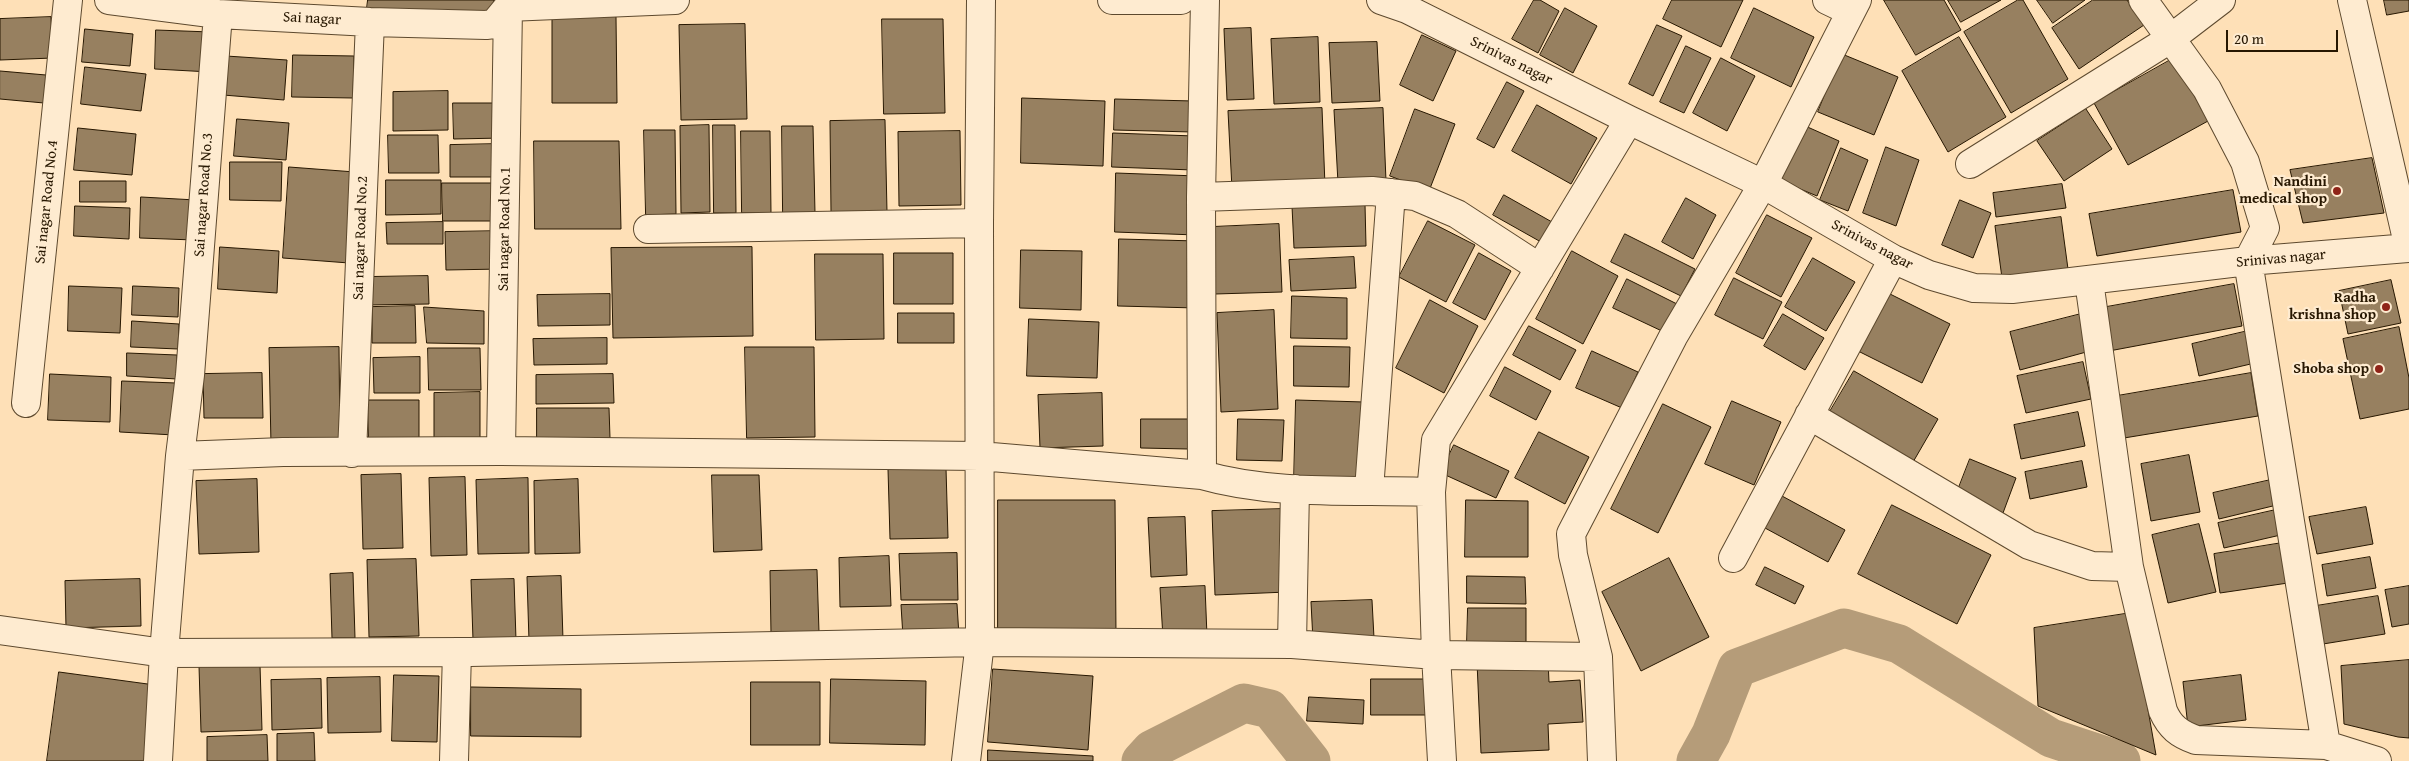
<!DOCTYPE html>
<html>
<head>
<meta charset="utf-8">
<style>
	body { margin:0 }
	#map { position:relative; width:2409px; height:761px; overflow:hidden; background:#fee0b7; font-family:"Gentium Book Plus",serif }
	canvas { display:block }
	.scale { position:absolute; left:2226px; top:30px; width:112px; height:22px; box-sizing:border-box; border:2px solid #271701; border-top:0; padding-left:6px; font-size:15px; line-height:18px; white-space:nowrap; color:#271701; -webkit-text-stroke:4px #feebd0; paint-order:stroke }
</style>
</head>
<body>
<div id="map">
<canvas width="2409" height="761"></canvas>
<div class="scale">20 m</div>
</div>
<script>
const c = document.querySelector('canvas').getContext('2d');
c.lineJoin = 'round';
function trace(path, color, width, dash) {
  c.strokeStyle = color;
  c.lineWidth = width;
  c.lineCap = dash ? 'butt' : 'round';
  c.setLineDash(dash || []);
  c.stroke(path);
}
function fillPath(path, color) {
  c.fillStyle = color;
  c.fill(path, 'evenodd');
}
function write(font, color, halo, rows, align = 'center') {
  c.font = font + ' "Gentium Book Plus",serif';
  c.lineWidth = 4.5;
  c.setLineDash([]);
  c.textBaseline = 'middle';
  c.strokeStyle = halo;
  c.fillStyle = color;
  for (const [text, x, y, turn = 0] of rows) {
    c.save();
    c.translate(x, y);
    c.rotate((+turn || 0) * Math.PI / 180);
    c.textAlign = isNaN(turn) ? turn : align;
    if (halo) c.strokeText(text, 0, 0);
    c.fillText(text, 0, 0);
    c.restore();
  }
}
const canal = new Path2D(`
	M1141 761 1151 750 1244 703 1270 709 1311 761
	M1696 761 1711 734 1737 668 1844 628 1899 644 2051 738 2121 761`);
const building = new Path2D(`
	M368 0H494L493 16 367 8Z
	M1534 0H1540L1559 11 1538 53 1512 39Z
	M1672 0H1743L1721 47 1663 19Z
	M1884 0H1944L1961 30 1916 55Z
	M1948 0H2001L1961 22Z
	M2018 0H2023L2068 79 2011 113 1964 32Z
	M2037 0H2085L2053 23Z
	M2093 0H2127L2144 25 2079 69 2052 28Z
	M2384 0H2409V11L2387 15Z
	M1565 8 1597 26 1573 73 1540 55Z
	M1754 8 1814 37 1791 87 1731 58Z
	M616 16 617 103H552V17Z
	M51 17 53 58 0 60V19Z
	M882 19H943L945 113 884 114Z
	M745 24 747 119 681 120 679 25Z
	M1657 25 1682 36 1653 96 1629 84Z
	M1251 28 1254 99 1227 100 1224 29Z
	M85 29 133 34 130 66 82 62Z
	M156 30 211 32 210 72 155 69Z
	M1422 35 1456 51 1433 101 1400 85Z
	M1318 37 1320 102 1274 104 1271 39Z
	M1959 37 2006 117 1948 152 1902 71Z
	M1377 42 1380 101 1332 103 1329 43Z
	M1686 46 1711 58 1684 113 1660 102Z
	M1842 54 1898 77 1874 135 1818 112Z
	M293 55 354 56 353 98 292 97Z
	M226 56 287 60 284 100 223 95Z
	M1721 58 1755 76 1727 131 1693 113Z
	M2174 58 2208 121 2128 165 2094 103Z
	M85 67 146 74 141 111 81 104Z
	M0 71 46 75 44 103 0 99Z
	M1507 82 1524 91 1494 148 1477 139Z
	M448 91V130L393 131V92Z
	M1022 98 1105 101 1103 166 1021 163Z
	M1115 99 1193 101 1192 132 1114 130Z
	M453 103H502L503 138 454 139Z
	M1537 105 1597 138 1571 184 1512 151Z
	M1322 108 1325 186 1232 189 1228 111Z
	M1383 108 1386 181 1338 183 1334 110Z
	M1415 109 1455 124 1429 191 1390 176Z
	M2086 109 2112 149 2064 181 2037 141Z
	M237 119 289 123 286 160 234 156Z
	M885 120 887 212H831L830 121Z
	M709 125 710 212 681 213 680 126Z
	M713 125H735L736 213H714Z
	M1803 125 1839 141 1817 196 1781 181Z
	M782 126H813L815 213H783Z
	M78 128 136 134 132 175 74 170Z
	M644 130H675L676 214 646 215Z
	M741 131H770L771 213H742Z
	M960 131 961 205 899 206 898 132Z
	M1113 133 1194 136 1193 170 1112 167Z
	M388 135H438L439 173H389Z
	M534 141H619L621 229H535Z
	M498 144V177H450V145Z
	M1886 147 1919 160 1896 226 1863 213Z
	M1841 148 1868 160 1848 211 1820 200Z
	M2372 158 2384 213 2303 223 2290 170Z
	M230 162H282L281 201 230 200Z
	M289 167 355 172 349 263 283 258Z
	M1116 173 1197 176 1196 235 1115 232Z
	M386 180H441V214L386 215Z
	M80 181H126V202H80Z
	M442 183H502L503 221H443Z
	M2062 184 2066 208 1996 217 1993 193Z
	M2233 190 2241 232 2097 256 2089 214Z
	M1504 195 1552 222 1541 242 1493 215Z
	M141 197 196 200 194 240 140 238Z
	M1686 198 1716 215 1693 259 1662 242Z
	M1960 200 1991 213 1973 258 1942 245Z
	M1365 204 1366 246 1294 248 1292 206Z
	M75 206 130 208 129 239 74 236Z
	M1767 215 1812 238 1781 297 1736 273Z
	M2061 217 2068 269 2002 278 1995 226Z
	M1428 221 1475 245 1446 302 1399 277Z
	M443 222V244H387L386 223Z
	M1279 224 1282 292 1215 294 1212 227Z
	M502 231V269L446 270 445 232Z
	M1625 234 1695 269 1681 296 1611 262Z
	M1119 239 1198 241 1197 308 1118 306Z
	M220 247 279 251 277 293 218 289Z
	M752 247 753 336 613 338 611 248Z
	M1021 250 1082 251 1081 310 1020 308Z
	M1572 251 1618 276 1583 344 1536 319Z
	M894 253H953V304H894Z
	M1479 253 1511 271 1485 320 1453 303Z
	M815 254H883L884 339 816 340Z
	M1354 257 1356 288 1291 291 1289 260Z
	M1813 258 1855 282 1826 331 1785 307Z
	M428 276 429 304 368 305 367 277Z
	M1734 278 1782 302 1763 339 1715 315Z
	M1627 279 1677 304 1664 332 1613 308Z
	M2391 280 2401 323 2348 334 2339 291Z
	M2234 284 2242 326 2109 351 2101 308Z
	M69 286 122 288 120 333 68 331Z
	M133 286 179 288 178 317 132 315Z
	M1888 293 1950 324 1922 383 1860 352Z
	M610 294V325L538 326 537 295Z
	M1292 296 1347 298V339L1291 338Z
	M1430 300 1478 326 1444 393 1396 368Z
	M415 306 416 343H372V307Z
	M424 307 484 311V344L427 343Z
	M1274 310 1278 409 1221 412 1217 313Z
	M898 313H954V343H898Z
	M1783 314 1824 338 1805 370 1764 346Z
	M2081 314 2090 351 2020 370 2010 332Z
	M1029 319 1099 322 1097 378 1027 376Z
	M132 321 179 324 178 349 131 347Z
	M1529 326 1576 350 1560 380 1513 355Z
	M2399 327 2409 378V409L2360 419 2343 339Z
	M2248 331 2255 363 2199 376 2192 344Z
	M607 338V364L534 365 533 339Z
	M1294 346 1350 347 1349 387 1294 386Z
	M339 347 340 444 271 445 269 348Z
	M745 347H814L815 437 747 438Z
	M428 348H480L481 390H429Z
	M1592 351 1638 372 1622 408 1576 388Z
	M127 353 177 355V379L127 376Z
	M420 357V393H374L373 358Z
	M2083 362 2091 399 2026 413 2017 376Z
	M1505 367 1551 391 1536 420 1490 396Z
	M1854 371 1938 419 1909 469 1825 420Z
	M262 373 263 418H204L203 374Z
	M2251 373 2258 416 2124 438 2117 396Z
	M50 374 111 377 110 422 48 420Z
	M613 374 614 403 536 404V375Z
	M122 381 176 383 174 435 120 432Z
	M480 392V443L434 444V393Z
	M1102 393 1103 446 1040 448 1038 395Z
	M368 400H419V446H369Z
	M1296 400 1364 402 1362 483 1294 481Z
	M1732 401 1781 422 1754 485 1705 464Z
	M1663 404 1711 427 1658 533 1611 509Z
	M537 408H609L610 438 537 439Z
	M2078 412 2085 446 2021 459 2014 425Z
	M1141 419H1188V449L1141 448Z
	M1238 419 1284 420 1282 461 1237 460Z
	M1539 432 1589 457 1565 504 1515 478Z
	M1454 445 1509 471 1496 498 1441 473Z
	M2189 455 2200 512 2151 521 2141 464Z
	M1970 459 2016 478 2003 513 1956 495Z
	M2082 461 2087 487 2030 499 2025 472Z
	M946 468 948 538 890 539 888 469Z
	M401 474 403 548 363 549 361 475Z
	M712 475H759L762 550 714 552Z
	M465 477 467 555 431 556 429 478Z
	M528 478 529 553 478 554 476 480Z
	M257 479 259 552 199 554 196 481Z
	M578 479 580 553 535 554 534 481Z
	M2275 479 2281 504 2219 519 2213 493Z
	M1782 496 1845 530 1828 562 1765 528Z
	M998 500H1115L1116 635 998 634Z
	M1466 500 1528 501V557H1465Z
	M1892 505 1991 555 1957 624 1858 574Z
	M2366 507 2373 544 2317 554 2309 517Z
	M1283 509 1287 592 1215 595 1212 511Z
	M2280 509 2285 534 2224 548 2218 523Z
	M1185 517 1187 575 1151 577 1148 518Z
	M2199 524 2216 592 2168 603 2152 535Z
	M2282 543 2288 583 2220 593 2214 554Z
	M957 553 958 600H901L899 554Z
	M889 556 891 606 840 607 839 558Z
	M2370 557 2376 588 2327 596 2322 565Z
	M1669 558 1709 637 1641 671 1602 592Z
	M416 559 419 636 369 637 367 560Z
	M1765 567 1804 586 1795 604 1756 585Z
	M817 570 819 632 771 634 770 571Z
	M353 573 355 638H332L330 574Z
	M561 576 563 640 529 641 527 577Z
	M1467 576 1525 577 1526 604 1467 603Z
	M140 579 141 626 66 628 65 581Z
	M514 579 516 640H473L471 580Z
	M1205 586 1207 636 1163 638 1160 588Z
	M2409 586V624L2392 627 2385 590Z
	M2378 596 2385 634 2323 644 2316 606Z
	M1372 600 1374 638 1313 641 1311 602Z
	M957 604 959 636 903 637 901 605Z
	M1468 608H1526V644L1467 643Z
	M2131 613 2156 755 2038 706 2034 628Z
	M1548 659 1549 682 1580 680 1583 722 1548 724 1549 750 1481 753 1477 662Z
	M2409 660V738L2398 737 2344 724 2341 666Z
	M260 665 262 730 201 732 199 666Z
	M993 669 1093 676 1088 750 988 742Z
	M59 672 155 685 145 761H47Z
	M394 675 439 676 437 742 392 741Z
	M2241 675 2246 720 2188 727 2183 682Z
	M380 677 381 732 328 733 327 678Z
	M321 679 322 728 272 730 271 680Z
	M831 679 926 681 925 745 830 743Z
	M1371 679H1428V715H1371Z
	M751 682H820V745H751Z
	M471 687 581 689V737L471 736Z
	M1309 697 1364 700 1363 724 1307 721Z
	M314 733 315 761H277V734Z
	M267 735 268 761H207V737Z
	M988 750 1093 756V761H988Z`);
const minor = new Path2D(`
	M109 0 218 14 370 22 486 25 494 24 508 7
	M1112 0H1181
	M1381 0 1407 9 1629 120 1763 184 1893 259 1929 275 1974 288 2012 289 2248 261 2409 248
	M1827 0 1850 11
	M2143 0 2207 89 2245 162 2265 228 2248 261 2326 745
	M2352 0 2409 248
	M508 7 675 0
	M1970 164 2170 39 2221 0
	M1201 197 1372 191 1415 196 1457 214 1540 268
	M648 229 979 223
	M2089 281 2129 567 2163 711C2170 727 2179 734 2196 740L2326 745 2377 761
	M26 403 68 0
	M1809 415 2029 545 2092 566 2129 567
	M501 451 508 7
	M352 453 370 22
	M180 456 283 452 501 451 980 456 1202 475 1201 197 1205 0
	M1202 475C1275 496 1356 489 1431 492L1436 440 1629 120
	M1369 490 1391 193
	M1431 492 1436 655 1442 761
	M1733 558 1893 259
	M0 630 164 653 470 652 980 642 1292 644 1436 655 1598 657
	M1292 644 1295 489
	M158 761 164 653 180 456 190 375 218 14
	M454 761 457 652
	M966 761 980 642 979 223 981 0
	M1602 761 1598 657 1573 555 1571 534 1673 337 1763 184 1857 0`);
const markers = [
	[2337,191,5,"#8f2418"],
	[2386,307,5,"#8f2418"],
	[2379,369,5,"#8f2418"]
];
const streetNames = [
	["Sai nagar",312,19,3],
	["Srinivas nagar",1511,61,27],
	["Sai nagar Road No.3",204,195,-86],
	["Sai nagar Road No.4",47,202,-84],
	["Sai nagar Road No.1",505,229,-89],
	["Sai nagar Road No.2",361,238,-88],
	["Srinivas nagar",1872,245,28],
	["Srinivas nagar",2281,259,-5]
];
const poiNames = [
	["Nandini",2327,182],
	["medical shop",2327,199],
	["Radha",2376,298],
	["krishna shop",2376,315],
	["Shoba shop",2369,369]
];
trace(canal, '#b59c79', 39);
fillPath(building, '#978060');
trace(building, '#271701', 1);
trace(minor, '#5d492e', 30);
trace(minor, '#feebd0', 28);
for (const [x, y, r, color] of markers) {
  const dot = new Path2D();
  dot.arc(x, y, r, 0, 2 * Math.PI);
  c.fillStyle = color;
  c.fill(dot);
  trace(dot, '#feebd0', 2);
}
write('15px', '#271701', '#feebd0', streetNames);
write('bold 15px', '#271701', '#feebd0', poiNames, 'right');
</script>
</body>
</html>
